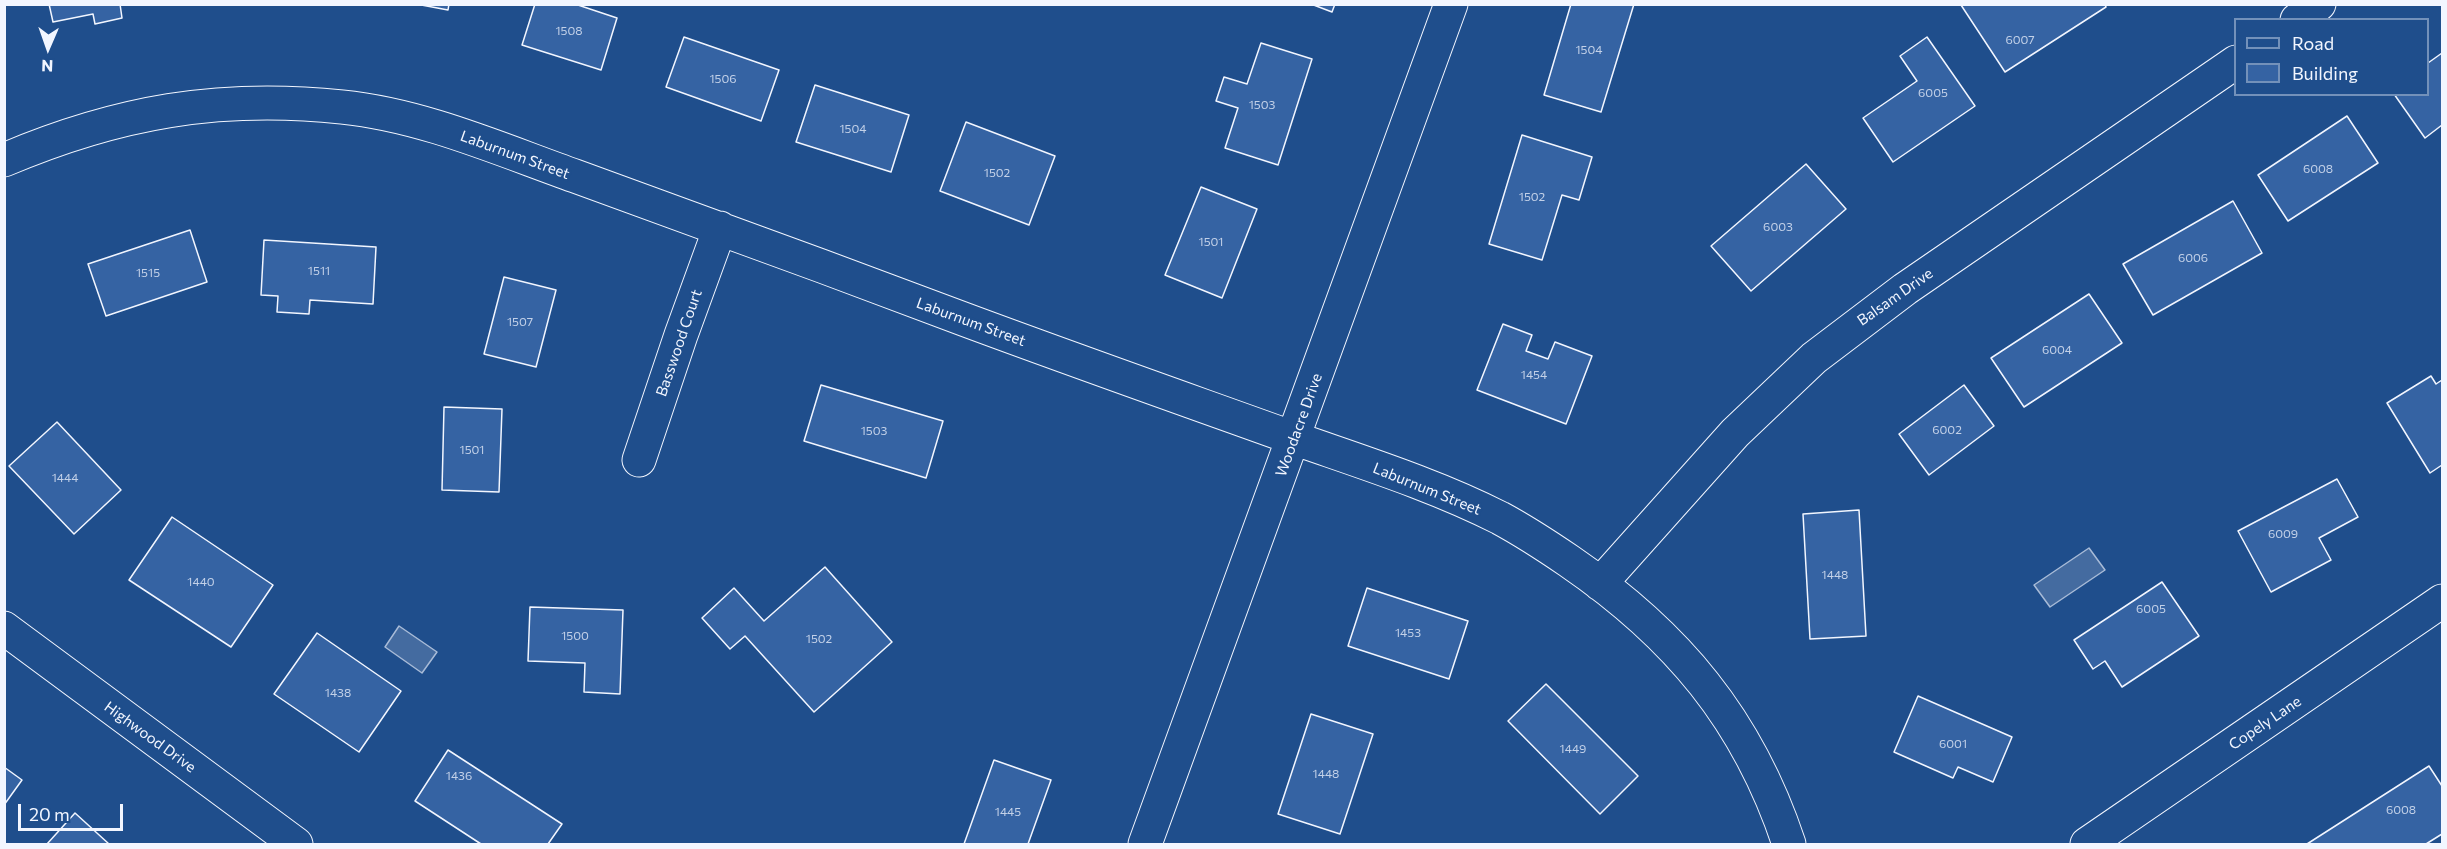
<!DOCTYPE html>
<html>
<head>
<meta charset="utf-8">
<style>
	body { margin:0 }
	#map { position:relative; width:2447px; height:849px; overflow:hidden; background:#1f4e8c; font-family:Commissioner,sans-serif }
	canvas { display:block }
	.frame { position:absolute; inset:0; border:6px solid #f2f6ff; pointer-events:none }
	.legend { position:absolute; left:2234px; top:18px; width:195px; height:78px; box-sizing:border-box; background:#1f4e8c; border:2px solid #7391ba; margin:0; padding:8px 10px; list-style:none; font-size:18px; color:#f2f6ff }
	.legend li { display:flex; align-items:center; gap:12px; height:30px }
	.legend b { width:30px; border:2px solid #7391ba }
	.north { position:absolute; left:18px; top:18px; width:60px; height:60px; -webkit-text-stroke:4px #1f4e8c; paint-order:stroke; rotate:182deg; font-size:16px; font-weight:700; line-height:24px; text-align:center; color:#f2f6ff }
	.north::after { content:''; display:block; margin:auto; width:21px; height:27px; background:#f2f6ff; clip-path:polygon(50% 0,100% 100%,50% 72%,0 100%) }
	.scale { position:absolute; left:18px; top:804px; width:105px; height:27px; box-sizing:border-box; border:3px solid #f2f6ff; border-top:0; padding-left:8px; font-size:18px; line-height:21px; white-space:nowrap; color:#f2f6ff; -webkit-text-stroke:4px #1f4e8c; paint-order:stroke }
</style>
</head>
<body>
<div id="map">
<canvas width="2447" height="849"></canvas>
<div class="frame"></div>
<ul class="legend">
<li><b style="height:8px;background:#1f4e8c"></b>Road</li>
<li><b style="height:16px;background:#3563a3"></b>Building</li>
</ul>
<div class="north">N</div>
<div class="scale">20 m</div>
</div>
<script>
const c = document.querySelector('canvas').getContext('2d');
c.lineJoin = 'round';
function fillPath(path, color) {
  c.fillStyle = color;
  c.fill(path, 'evenodd');
}
function trace(path, color, width, dash) {
  c.strokeStyle = color;
  c.lineWidth = width;
  c.lineCap = dash ? 'butt' : 'round';
  c.setLineDash(dash || []);
  c.stroke(path);
}
function write(font, color, halo, rows, align = 'center') {
  c.font = font + ' Commissioner,sans-serif';
  c.lineWidth = 4.5;
  c.setLineDash([]);
  c.textBaseline = 'middle';
  c.strokeStyle = halo;
  c.fillStyle = color;
  for (const [text, x, y, turn = 0] of rows) {
    c.save();
    c.translate(x, y);
    c.rotate((+turn || 0) * Math.PI / 180);
    c.textAlign = isNaN(turn) ? turn : align;
    if (halo) c.strokeText(text, 0, 0);
    c.fillText(text, 0, 0);
    c.restore();
  }
}
const water = new Path2D(`
	M2089 548 2105 570 2050 607 2034 585Z
	M399 626 437 652 422 673 385 647Z`);
const building = new Path2D(`
	M49 4H120L122 18 95 24 93 14 53 22Z
	M416 4H449L448 10Z
	M535 4H575L617 18 601 70 522 45Z
	M1311 4H1335L1332 12Z
	M1571 4H1634L1601 112 1544 95Z
	M2105 4 2106 7 2005 72 1961 5Z
	M684 37 779 70 761 121 666 87Z
	M1927 37 1975 106 1893 162 1863 118 1917 81 1900 56Z
	M1261 43 1312 59 1278 165 1225 148 1238 108 1216 101 1224 77 1247 84Z
	M2442 53V125L2425 138 2394 94H2428V63Z
	M815 85 909 115 891 172 796 142Z
	M2347 116 2378 163 2288 221 2258 175Z
	M966 122 1055 156 1029 225 940 191Z
	M1522 135 1592 157 1579 200 1562 195 1542 260 1489 244Z
	M1806 164 1846 209 1751 291 1711 246Z
	M1201 187 1257 209 1222 298 1165 275Z
	M2233 201 2262 253 2153 315 2123 264Z
	M190 230 207 282 106 316 88 264Z
	M264 240 376 247 373 304 310 300 309 314 277 312 278 296 261 295Z
	M504 277 556 290 536 367 484 354Z
	M2089 294 2122 343 2024 407 1991 358Z
	M1503 324 1532 335 1526 351 1548 359 1555 342 1592 356 1566 424 1477 390Z
	M2431 376 2436 384 2442 380V465L2430 473 2387 403Z
	M821 385 943 421 926 478 804 441Z
	M1964 385 1994 426 1929 475 1899 434Z
	M444 407 502 409 499 492 442 490Z
	M57 422 121 490 74 534 9 466Z
	M2337 479 2358 517 2319 538 2331 560 2271 592 2238 531Z
	M1859 510 1866 636 1810 639 1803 514Z
	M172 517 273 585 231 647 129 580Z
	M825 567 892 642 814 712 745 636 730 649 702 618 734 588 764 621Z
	M2162 582 2199 636 2122 687 2105 661 2093 669 2074 640Z
	M1367 588 1468 621 1449 679 1348 646Z
	M530 607 623 610 620 694 584 692 585 663 528 661Z
	M317 633 401 691 359 752 274 694Z
	M1546 684 1638 776 1600 814 1508 721Z
	M1918 696 2012 737 1993 782 1958 767 1953 778 1894 752Z
	M1311 714 1373 734 1340 834 1278 814Z
	M448 750 562 824 548 844H481L415 801Z
	M994 760 1051 780 1028 844H964Z
	M2429 766 2442 786V834L2426 844H2307Z
	M4 767 22 780 4 805Z
	M75 813 109 844H47Z`);
const minor = new Path2D(`
	M2297 20 2319 4
	M4 160C117 112 219 94 342 107 422 115 499 149 575 176 706 223 836 271 966 320 1071 359 1176 396 1282 434 1355 460 1431 483 1500 518 1524 531 1547 546 1569 561 1677 635 1748 720 1789 844
	M639 460 681 335 720 228
	M1600 584 1735 433 1814 358 1905 289 2236 62
	M4 628 296 844
	M1145 844 1451 4
	M2087 844 2442 601`);
const numberNames = [
	["1508",569,31],
	["6007",2020,40],
	["1504",1589,50],
	["1506",723,79],
	["6005",1933,93],
	["1503",1262,105],
	["1504",853,129],
	["6008",2318,169],
	["1502",997,173],
	["1502",1532,197],
	["6003",1778,227],
	["1501",1211,242],
	["6006",2193,258],
	["1511",319,271],
	["1515",148,273],
	["1507",520,322],
	["6004",2057,350],
	["1454",1534,375],
	["6002",1947,430],
	["1503",874,431],
	["1501",472,450],
	["1444",65,478],
	["6009",2283,534],
	["1448",1835,575],
	["1440",201,582],
	["6005",2151,609],
	["1453",1408,633],
	["1500",575,636],
	["1502",819,639],
	["1438",338,693],
	["6001",1953,744],
	["1449",1573,749],
	["1448",1326,774],
	["1436",459,776],
	["6008",2401,810],
	["1445",1008,812]
];
const streetNames = [
	["Laburnum Street",515,155,20],
	["Balsam Drive",1895,297,-35],
	["Laburnum Street",971,322,20],
	["Basswood Court",679,343,-71],
	["Woodacre Drive",1299,425,-70],
	["Laburnum Street",1427,489,22],
	["Copely Lane",2265,723,-34],
	["Highwood Drive",150,737,36]
];
fillPath(water, '#446ba0');
trace(water, '#a8bbd7', 1.5);
fillPath(building, '#3563a3');
trace(building, '#f2f6ff', 1.5);
trace(minor, '#f2f6ff', 35);
trace(minor, '#1f4e8c', 33);
write('12px', '#c3d1e8', null, numberNames);
write('15px', '#f2f6ff', '#1f4e8c', streetNames);
</script>
</body>
</html>
